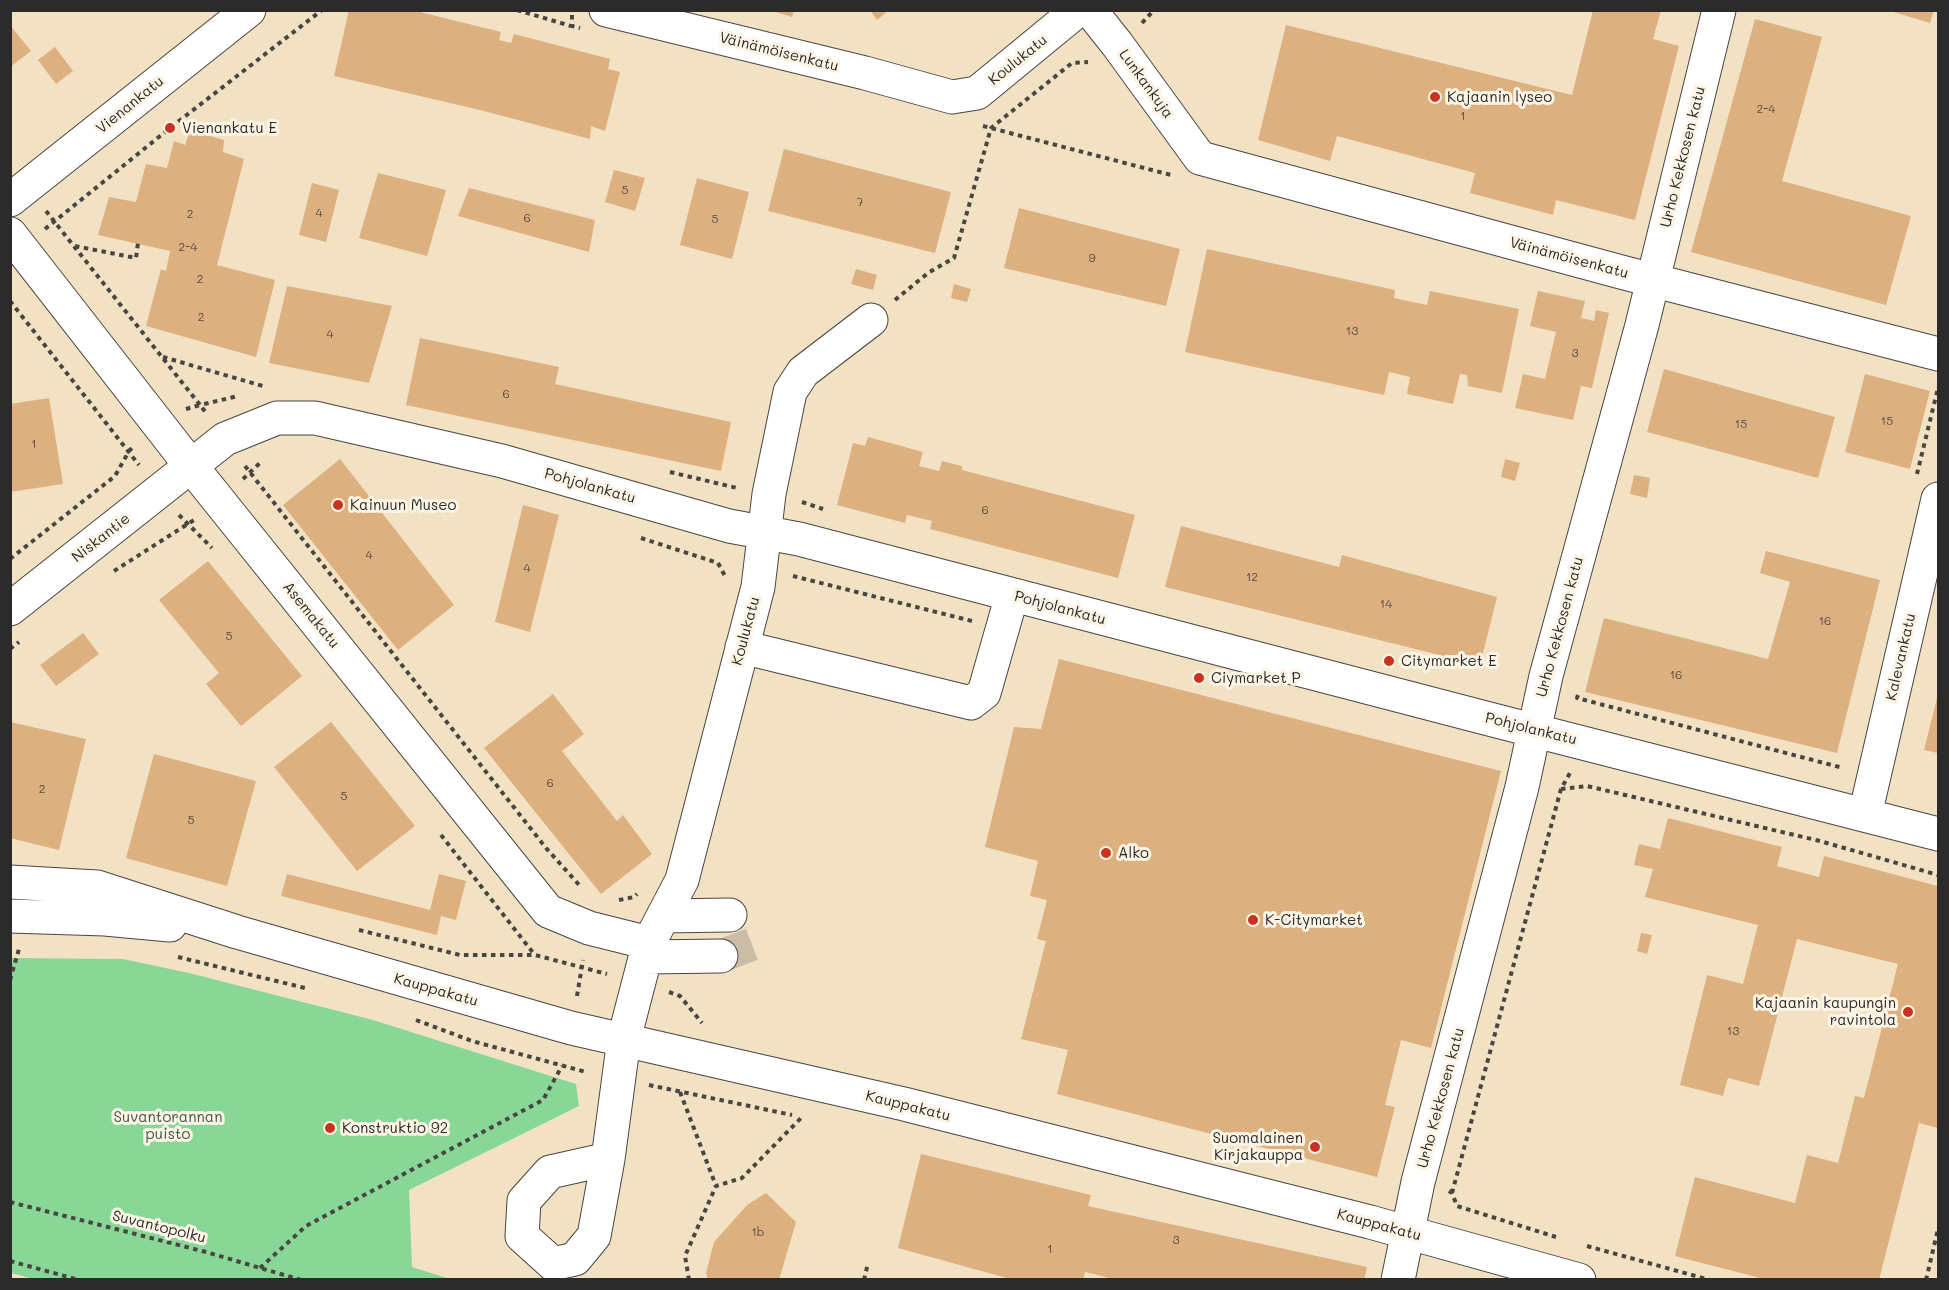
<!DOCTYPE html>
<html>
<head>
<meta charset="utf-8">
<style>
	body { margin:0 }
	#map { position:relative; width:1949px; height:1290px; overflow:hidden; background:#f3e1c3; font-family:Mali,sans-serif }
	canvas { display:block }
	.frame { position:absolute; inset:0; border:12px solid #2b2b2b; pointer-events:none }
</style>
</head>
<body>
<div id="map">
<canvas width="1949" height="1290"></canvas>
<div class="frame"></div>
</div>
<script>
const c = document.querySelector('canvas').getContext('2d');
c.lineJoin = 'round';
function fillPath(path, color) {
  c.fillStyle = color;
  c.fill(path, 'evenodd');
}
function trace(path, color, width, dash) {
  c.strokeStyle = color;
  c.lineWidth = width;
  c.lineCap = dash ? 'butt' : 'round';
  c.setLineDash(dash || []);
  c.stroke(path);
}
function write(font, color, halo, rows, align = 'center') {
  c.font = font + ' Mali,sans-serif';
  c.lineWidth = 6;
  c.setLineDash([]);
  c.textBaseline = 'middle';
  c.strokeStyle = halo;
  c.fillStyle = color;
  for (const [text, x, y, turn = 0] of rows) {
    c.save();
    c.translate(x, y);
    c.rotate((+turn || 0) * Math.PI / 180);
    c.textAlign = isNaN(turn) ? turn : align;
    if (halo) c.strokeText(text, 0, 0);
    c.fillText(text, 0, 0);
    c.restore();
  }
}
const green = new Path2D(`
	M11 958 123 959 189 973 373 1020 576 1084 579 1106 409 1190 412 1267 450 1279H34L11 1273Z`);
const building = new Path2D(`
	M349 10H412L501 32 499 40 511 43 514 34 610 59 608 69 620 72 605 131 591 126 590 139 480 110 334 76Z
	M769 10H794L792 17Z
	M870 10H889L877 20Z
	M1593 10H1661L1653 39 1679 46 1635 220 1556 200 1553 215 1470 193 1475 173 1337 136 1330 161 1258 140 1286 25 1572 95Z
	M1887 10H1934L1930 23Z
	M1755 19 1822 37 1782 181 1911 216 1886 305 1691 252Z
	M10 25 31 51 10 67Z
	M55 47 73 71 56 84 38 60Z
	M190 130 224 140 223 152 244 159 217 265 275 280 256 357 146 326 161 269 166 271 170 251 98 235 109 197 136 202 146 164 167 168 174 141 185 145Z
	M784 149 951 192 935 253 768 211Z
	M614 170 645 178 635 211 605 202Z
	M378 173 446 190 427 256 359 238Z
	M697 178 749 192 732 259 680 245Z
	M312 183 339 190 326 242 299 235Z
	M469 188 595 220 589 252 458 216Z
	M1019 208 1180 249 1166 306 1004 268Z
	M1207 249 1395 290 1394 298 1427 305 1430 291 1519 309 1502 393 1468 386 1467 375 1460 374 1453 404 1407 394 1410 377 1389 372 1384 395 1185 352Z
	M856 269 877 275 873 290 851 284Z
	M954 284 971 289 967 302 951 298Z
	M287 286 392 306 369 383 269 363Z
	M1538 291 1585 301 1581 318 1594 321 1596 310 1609 313 1592 388 1581 386 1573 420 1515 408 1523 374 1545 379 1556 332 1530 326Z
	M420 338 559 367 555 384 731 422 721 471 406 405Z
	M1664 369 1835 417 1818 478 1647 432Z
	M1865 374 1930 391 1910 469 1845 452Z
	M49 398 63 484 10 492V404Z
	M868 437 923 452 919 466 939 471 942 461 962 466V470L1135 515 1118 578 930 529 932 521 907 515 905 523 837 505 853 443 865 446Z
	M340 459 454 605 398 650 283 505Z
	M1505 459 1520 463 1515 481 1501 477Z
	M1634 475 1650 478 1647 498 1630 494Z
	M523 505 559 515 530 632 495 622Z
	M1181 526 1339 567 1342 555 1497 597 1480 665 1165 587Z
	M1766 551 1880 580 1837 753 1585 692 1604 618 1768 659 1790 582 1760 573Z
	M208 561 302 676 241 726 206 684 219 673 159 600Z
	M83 633 99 654 56 686 40 665Z
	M1059 659 1501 771 1431 1048 1401 1040 1385 1105 1395 1107 1377 1177 1057 1094 1068 1050 1021 1039 1046 941 1037 939 1047 900 1030 896 1038 861 985 847 1014 727 1041 729Z
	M553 694 584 734 562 751 617 821 623 815 652 854 601 894 484 748Z
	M1938 694V753L1924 750Z
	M10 722 86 739 59 850 10 838Z
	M331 722 415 826 357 871 274 767Z
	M154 754 256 781 227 886 126 858Z
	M1668 818 1782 847 1777 866 1819 877 1824 856 1938 886V1128L1919 1123 1879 1280H1768L1675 1256 1695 1177 1795 1203 1807 1155 1838 1163 1855 1096 1864 1098 1898 964 1797 939 1759 1086 1728 1078 1723 1096 1680 1085 1707 975 1743 984 1758 925 1645 897 1653 869 1634 865 1639 844 1660 849Z
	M287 874 430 910 439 874 466 881 456 920 441 916 437 935 281 896Z
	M1641 933 1652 935 1647 954 1637 951Z
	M921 1154 1091 1195 1088 1206 1367 1267 1364 1280H1117L1085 1272 1083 1280H1014L898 1248Z
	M766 1193 796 1222 779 1280H708L706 1273 714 1242 747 1205Z`);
const minorTunnel = new Path2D(`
	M721 956 763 940`);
const path = new Path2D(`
	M517 10 571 26
	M572 15V26L580 28
	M1142 23 1154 10
	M983 126 1171 175
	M46 211 200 405 238 396
	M45 229 170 128 322 10
	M75 246 136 258 138 243
	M895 300 928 273 954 258 991 128 1072 63 1088 62
	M10 301 139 465
	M163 357 266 387
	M186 409 200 405 207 414
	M245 466 546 848 581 887
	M670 472 737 488
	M1917 474 1938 388
	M243 479 262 461
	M802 502 823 509
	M179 515 212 548
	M641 538 718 563 726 578
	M10 559 115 476 129 451 134 446
	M114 571 194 520
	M793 576 972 621
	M10 649 19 642
	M1578 695 1577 698 1843 768
	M1561 789 1587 786 1820 841 1938 875
	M441 835 534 954
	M619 900 634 897 637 894
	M359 930 460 955H535L607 974
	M178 957 305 988
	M10 980 19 949
	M669 992 680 996 702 1023
	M577 996 583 960
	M416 1020 472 1041 586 1072
	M649 1085 792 1115
	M680 1092 716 1186 742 1178 802 1117
	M1449 1191 1452 1193 1457 1206 1556 1237
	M1452 1193 1561 789 1570 773
	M10 1202 206 1252 301 1280
	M1587 1246 1710 1280
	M10 1261 79 1280
	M260 1268 306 1226 543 1100 562 1066
	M689 1280 685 1256 716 1186
	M864 1280 868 1263
	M1926 1280 1938 1229`);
const minor = new Path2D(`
	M606 10 865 73 952 97 977 93 1078 10
	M1090 10 1117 44 1200 158 1621 272 1938 354
	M10 200 249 10
	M10 234 191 466 548 911 589 928 649 943
	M10 609 225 439 277 418H315L502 461 729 526 799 539 1493 720 1938 834
	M742 647 971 703
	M971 703 984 693 1012 595
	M1865 815 1938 499
	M10 882 97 887 237 932 571 1028 904 1104 1370 1222 1579 1280
	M10 916 105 919 170 925
	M663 916 730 915
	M645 957 721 956
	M608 1159 550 1172 524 1201 522 1236 553 1264 575 1259 594 1236 608 1159 624 1039 649 943 682 880 758 587 769 494 790 392 803 372 871 320
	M1398 1280 1418 1182 1522 787 1546 676 1642 325 1719 10`);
const markers = [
	[1435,97,6,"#c8321e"],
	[170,128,6,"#c8321e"],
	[338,505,6,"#c8321e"],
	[1389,661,6,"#c8321e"],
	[1199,678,6,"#c8321e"],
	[1106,853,6,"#c8321e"],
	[1253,920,6,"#c8321e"],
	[1908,1012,6,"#c8321e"],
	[330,1128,6,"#c8321e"],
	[1315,1147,6,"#c8321e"]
];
const numberNames = [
	["2-4",1766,109],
	["1",1463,116],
	["5",625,190],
	["7",860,202],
	["4",319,213],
	["2",190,214],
	["6",527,218],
	["5",715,219],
	["2-4",188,247],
	["9",1092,258],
	["2",200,279],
	["2",201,317],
	["13",1352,331],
	["4",330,334],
	["3",1575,353],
	["6",506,394],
	["15",1887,421],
	["15",1741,424],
	["1",34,444],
	["6",985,510],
	["4",369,555],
	["4",527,568],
	["12",1252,577],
	["14",1386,604],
	["16",1825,621],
	["5",229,636],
	["16",1676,675],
	["6",550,783],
	["2",42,789],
	["5",344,796],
	["5",191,820],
	["13",1733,1031],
	["1b",758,1232],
	["3",1176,1240],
	["1",1050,1249]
];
const streetNames = [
	["Väinämöisenkatu",779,52,14],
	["Koulukatu",1018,60,-39],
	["Lunkankuja",1146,84,54],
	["Vienankatu",130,105,-39],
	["Urho Kekkosen katu",1683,157,-76],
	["Väinämöisenkatu",1569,258,15],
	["Pohjolankatu",590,486,16],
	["Niskantie",101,538,-38],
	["Pohjolankatu",1060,608,15],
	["Asemakatu",311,615,51],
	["Urho Kekkosen katu",1560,627,-75],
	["Koulukatu",746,631,-75],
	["Kalevankatu",1901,657,-77],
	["Pohjolankatu",1531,729,14],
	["Kauppakatu",436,990,16],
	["Urho Kekkosen katu",1441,1098,-75],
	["Kauppakatu",908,1106,14],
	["Kauppakatu",1379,1225,15],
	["Suvantopolku",159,1227,14]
];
const poiNames = [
	["Kajaanin lyseo",1447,97],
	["Vienankatu E",182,128],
	["Kainuun Museo",350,505],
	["Citymarket E",1401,661],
	["Ciymarket P",1211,678],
	["Alko",1118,853],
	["K-Citymarket",1265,920],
	["Kajaanin kaupungin",1896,1003,"right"],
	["ravintola",1896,1020,"right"],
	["Konstruktio 92",342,1128],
	["Suomalainen",1303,1138,"right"],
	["Kirjakauppa",1303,1155,"right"]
];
const parkNames = [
	["Suvantorannan",168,1117],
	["puisto",168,1134]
];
fillPath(green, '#89d796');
fillPath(building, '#ddb080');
trace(minorTunnel, '#cbbda5', 33, [33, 16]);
trace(minor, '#494642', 35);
trace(path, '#494642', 4, [4.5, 4.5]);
trace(minor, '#fff', 33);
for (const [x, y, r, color] of markers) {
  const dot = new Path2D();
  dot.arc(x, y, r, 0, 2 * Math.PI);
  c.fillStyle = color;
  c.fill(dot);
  trace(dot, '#fcf5e5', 2);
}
write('12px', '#584c40', null, numberNames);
write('15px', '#2b2b2b', '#fcf5e5', streetNames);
write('15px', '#2b2b2b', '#fcf5e5', poiNames, 'left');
write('15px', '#425646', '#fcf5e5', parkNames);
</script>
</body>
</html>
